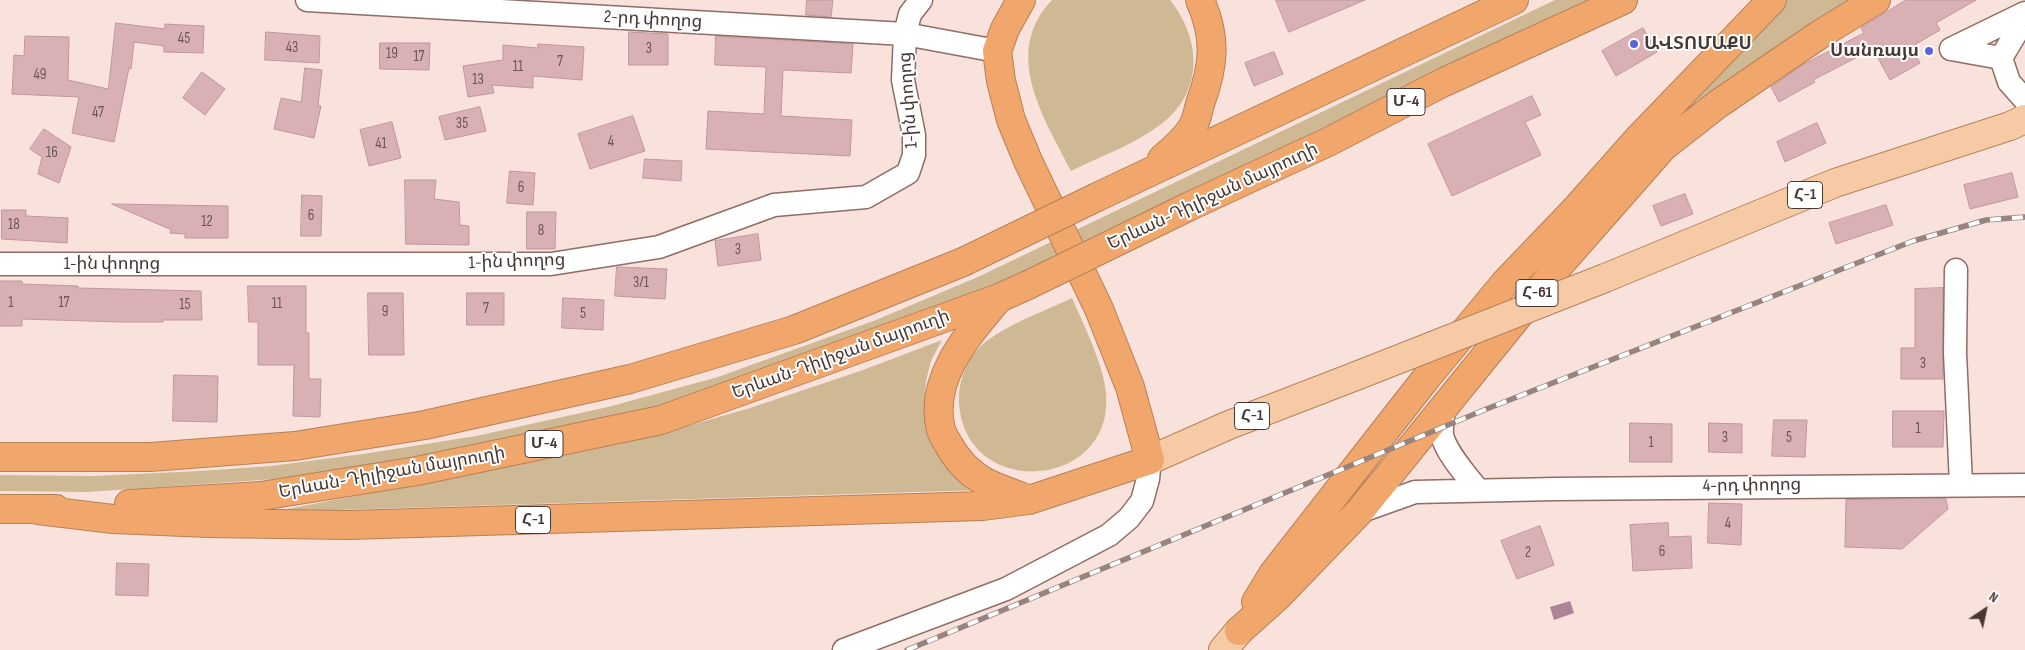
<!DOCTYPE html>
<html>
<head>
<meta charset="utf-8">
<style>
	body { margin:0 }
	#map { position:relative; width:2025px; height:650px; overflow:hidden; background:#fae2dc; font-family:"Sofia Sans Condensed",sans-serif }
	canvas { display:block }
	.north { position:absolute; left:1960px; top:585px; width:50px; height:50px; -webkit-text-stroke:4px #fff; paint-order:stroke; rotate:34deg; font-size:14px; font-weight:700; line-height:20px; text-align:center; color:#483834 }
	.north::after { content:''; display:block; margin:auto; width:18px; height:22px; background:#483834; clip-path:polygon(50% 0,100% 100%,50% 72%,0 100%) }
</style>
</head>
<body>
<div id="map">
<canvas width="2025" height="650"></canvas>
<div class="north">N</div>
</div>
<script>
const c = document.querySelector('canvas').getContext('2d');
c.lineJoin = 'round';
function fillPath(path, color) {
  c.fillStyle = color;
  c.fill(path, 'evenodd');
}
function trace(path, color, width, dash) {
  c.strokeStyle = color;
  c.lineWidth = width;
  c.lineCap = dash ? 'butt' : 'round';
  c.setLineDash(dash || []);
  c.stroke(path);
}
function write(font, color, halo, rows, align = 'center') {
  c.font = font + ' "Sofia Sans Condensed","Noto Sans Armenian",sans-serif';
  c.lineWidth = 4;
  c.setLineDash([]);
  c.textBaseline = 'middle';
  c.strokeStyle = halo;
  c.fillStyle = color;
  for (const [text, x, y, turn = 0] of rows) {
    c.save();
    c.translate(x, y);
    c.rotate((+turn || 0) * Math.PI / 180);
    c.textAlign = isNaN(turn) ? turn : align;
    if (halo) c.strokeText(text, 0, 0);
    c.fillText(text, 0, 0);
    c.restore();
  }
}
const green = new Path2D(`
	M1052 0H1170C1202 40 1204 93 1160 125 1135 144 1099 157 1071 171 1044 118 1001 53 1052 0Z
	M1555 0H1593L1178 197 985 292 719 392 560 434 333 475 87 492 0 491V475L94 476 200 471 271 466 363 454 476 436 608 407 718 377 876 320 980 276Z
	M1787 0H1863L1672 122 1727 61Z
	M1072 298C1084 326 1104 365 1106 394 1114 490 965 501 959 403 958 383 965 363 979 348 999 327 1045 311 1072 298Z
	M942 340 931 361 926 381 925 403 927 425 982 490 272 512 586 451 670 431 750 408 863 370Z`);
const water = new Path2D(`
	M1570 601 1574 613 1554 620 1550 607Z`);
const building = new Path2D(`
	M807 0H833L831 17 806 15Z
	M1276 0H1365L1289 32Z
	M1906 0H1976L1936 23 1940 30 1911 47 1920 63 1890 80 1873 49 1813 80 1815 82 1779 102 1771 87 1804 64 1864 33 1861 28Z
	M116 23 165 29V24L204 26 203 53 164 52V46L134 42 131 69 129 68 114 142 72 133 79 97 12 94 14 55 24 56 25 36 69 37 68 80 108 89Z
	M1643 28 1657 52 1616 76 1602 51Z
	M266 32 320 36 319 63 265 60Z
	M629 32 668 34V65H629Z
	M716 36 853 44 851 73 783 70 781 116 852 120 850 156 706 149 708 111 764 114 766 67 715 65Z
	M380 43H430L429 70 380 69Z
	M538 44 584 47 582 80 533 76V88L492 85 494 93 468 97 463 66 503 60V45L538 48Z
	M1274 52 1283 74 1254 86 1245 63Z
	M305 68 322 70 318 106H321L314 138 274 129 281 98 301 102Z
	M202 72 225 89 205 115 183 98Z
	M1532 96 1541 115 1525 122 1541 155 1452 196 1428 144Z
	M480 107 486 131 445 140 439 117Z
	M633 116 645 151 590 169 578 134Z
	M392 122 401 158 369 166 360 130Z
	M1817 123 1826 143 1785 162 1777 142Z
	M44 129 71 147 59 183 38 174 42 157 30 149Z
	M645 159 682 161 681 181 643 178Z
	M510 171 535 173 533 205 507 203Z
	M2012 173 2018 197 1970 209 1964 185Z
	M405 180H436L434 199 459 202 460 225 469 226V245L406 244Z
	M1685 194 1693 214 1661 226 1653 206Z
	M302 195 322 196 321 236H301Z
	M112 204 228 206V238H185V234L170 233 171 230Z
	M1886 205 1893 225 1836 244 1829 223Z
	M2 210H26V216L68 218 67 243 2 239Z
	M527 212H556L555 249H527Z
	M758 234 761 260 718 266 715 241Z
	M617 267 667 269 665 299 615 296Z
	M0 281H22V284L78 286V288L201 291 202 320H163V322H121L22 319V326H0Z
	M248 286H306V333H309V379H321L320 417 293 416 294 365H258V322H249Z
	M1943 288V379H1901V348H1915V289Z
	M368 293H403L404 355H369Z
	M467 293H504V325H467Z
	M563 298 604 300 603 330 562 328Z
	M174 375 218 376 217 422 173 421Z
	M1893 411H1944L1943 447H1893Z
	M1774 420H1807L1805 457 1772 456Z
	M1630 423 1672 424V462H1630Z
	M1709 423 1742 424V453L1709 452Z
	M1946 499 1948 509 1902 549 1845 547 1846 500Z
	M1709 503 1742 504 1741 545 1708 543Z
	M1668 523 1669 537 1691 536 1692 568 1633 571 1630 525Z
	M1540 526 1554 565 1517 579 1501 541Z
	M117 563 149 564 148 596 116 595Z`);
const minor = new Path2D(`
	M307 0 905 34 997 51
	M2025 18 2001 58 2009 82 2025 100
	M1951 49 2025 13
	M1951 49 2001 58
	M0 264H551L659 247 774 205 866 197 908 173 914 155V135L903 80 905 34 910 14 921 0
	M1956 270 1955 353 1961 484
	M1444 407C1444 416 1441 426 1442 435 1446 453 1467 476 1478 490
	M1359 512 1415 492 1556 489 2025 485
	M844 650 1006 589 1109 535 1129 518 1142 501 1148 479 1150 460`);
const major = new Path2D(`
	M1605 278 1835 183 2010 126 2025 119
	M1150 460 1229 425 1356 376
	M1223 650 1239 631`);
const highway = new Path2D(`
	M1162 159C1173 149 1186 139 1193 126 1197 119 1198 111 1200 104 1214 66 1217 38 1200 0
	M1097 197 1514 0
	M1190 206 1328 142 1442 83 1623 0
	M998 299C968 335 928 379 941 430 943 436 947 442 950 447 958 461 971 474 985 482 999 489 1014 494 1028 499
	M0 457H150L295 446 425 425 630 379 794 330 963 262
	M129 504 261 496 417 471 661 420 999 298 1028 285
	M0 509H56
	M38 510 113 519 208 523 349 525 983 506 1029 500 1150 460 1130 387 1099 309 1028 161 1011 120 1001 81 997 51 1005 29 1021 0
	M1256 602 1273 574 1427 377 1505 283 1574 211 1638 139 1772 0
	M1239 631 1278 596 1359 512 1561 263 1663 147 1718 104 1819 35 1876 0`);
const rail = new Path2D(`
	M907 650 1484 410 1913 241 1986 220 2025 217`);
const majorBridge = new Path2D(`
	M1356 376 1605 278`);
const highwayBridge = new Path2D(`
	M963 262 1097 197
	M1028 285 1190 206`);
const markers = [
	[1634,44,5,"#5a64db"],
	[1929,51,5,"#5a64db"]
];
const numberNames = [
	["45",184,39],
	["43",292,48],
	["3",649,49],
	["19",392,54],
	["17",419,57],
	["7",560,62],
	["11",518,67],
	["49",40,75],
	["13",478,80],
	["47",98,113],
	["35",462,124],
	["4",611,142],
	["41",381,144],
	["16",52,153],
	["6",521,188],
	["6",311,216],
	["12",207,222],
	["18",14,225],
	["8",541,231],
	["3",738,250],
	["3/1",641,283],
	["1",11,303],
	["17",64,303],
	["11",277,304],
	["15",185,305],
	["7",486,309],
	["9",385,312],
	["5",583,314],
	["3",1923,364],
	["1",1918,429],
	["3",1725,438],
	["5",1789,438],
	["1",1651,443],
	["4",1728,524],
	["6",1662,552],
	["2",1528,553]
];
const shields = [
	[1406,102,38],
	[1805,195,35],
	[1537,293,42],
	[1252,416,35],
	[544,444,38],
	[533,520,35]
];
const shieldNames = [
	["Մ-4",1406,102],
	["Հ-1",1805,195],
	["Հ-61",1537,293],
	["Հ-1",1252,416],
	["Մ-4",544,444],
	["Հ-1",533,520]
];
const streetNames = [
	["2-րդ փողոց",653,20,3],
	["1-ին փողոց",909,100,-94],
	["Երևան-Դիլիջան մայրուղի",1213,197,-25],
	["1-ին փողոց",517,262,-2],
	["1-ին փողոց",112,264],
	["Երևան-Դիլիջան մայրուղի",841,355,-20],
	["Երևան-Դիլիջան մայրուղի",392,473,-10],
	["4-րդ փողոց",1752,486,-1]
];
const poiNames = [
	["ԱՎՏՈՄԱՔՍ",1644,44],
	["Սանռայս",1919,51,"right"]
];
fillPath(green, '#ceb994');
fillPath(water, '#ad8398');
fillPath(building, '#d9b1b5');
trace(building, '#be979b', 1);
trace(minor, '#906c63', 25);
trace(major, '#b68058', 30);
trace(highway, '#b68058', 30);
trace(minor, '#fff', 22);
trace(major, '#f7caa6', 28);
trace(highway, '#f1a66b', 28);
trace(rail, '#97847f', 5.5);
trace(rail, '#fff', 4, [11]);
trace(majorBridge, '#b68058', 30, []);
trace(highwayBridge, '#b68058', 30, []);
trace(majorBridge, '#f7caa6', 28);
trace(highwayBridge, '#f1a66b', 28);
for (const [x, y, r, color] of markers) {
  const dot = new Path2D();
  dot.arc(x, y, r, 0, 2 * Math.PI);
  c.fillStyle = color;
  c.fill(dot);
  trace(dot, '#fff', 2);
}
write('15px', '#6c5654', null, numberNames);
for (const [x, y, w] of shields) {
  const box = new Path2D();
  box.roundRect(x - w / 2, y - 13.5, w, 27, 4);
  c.fillStyle = '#fff';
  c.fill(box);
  trace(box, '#483834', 1);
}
write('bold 16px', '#483834', null, shieldNames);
write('18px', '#483834', '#fff', streetNames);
write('bold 18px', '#483834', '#fff', poiNames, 'left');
</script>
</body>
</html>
